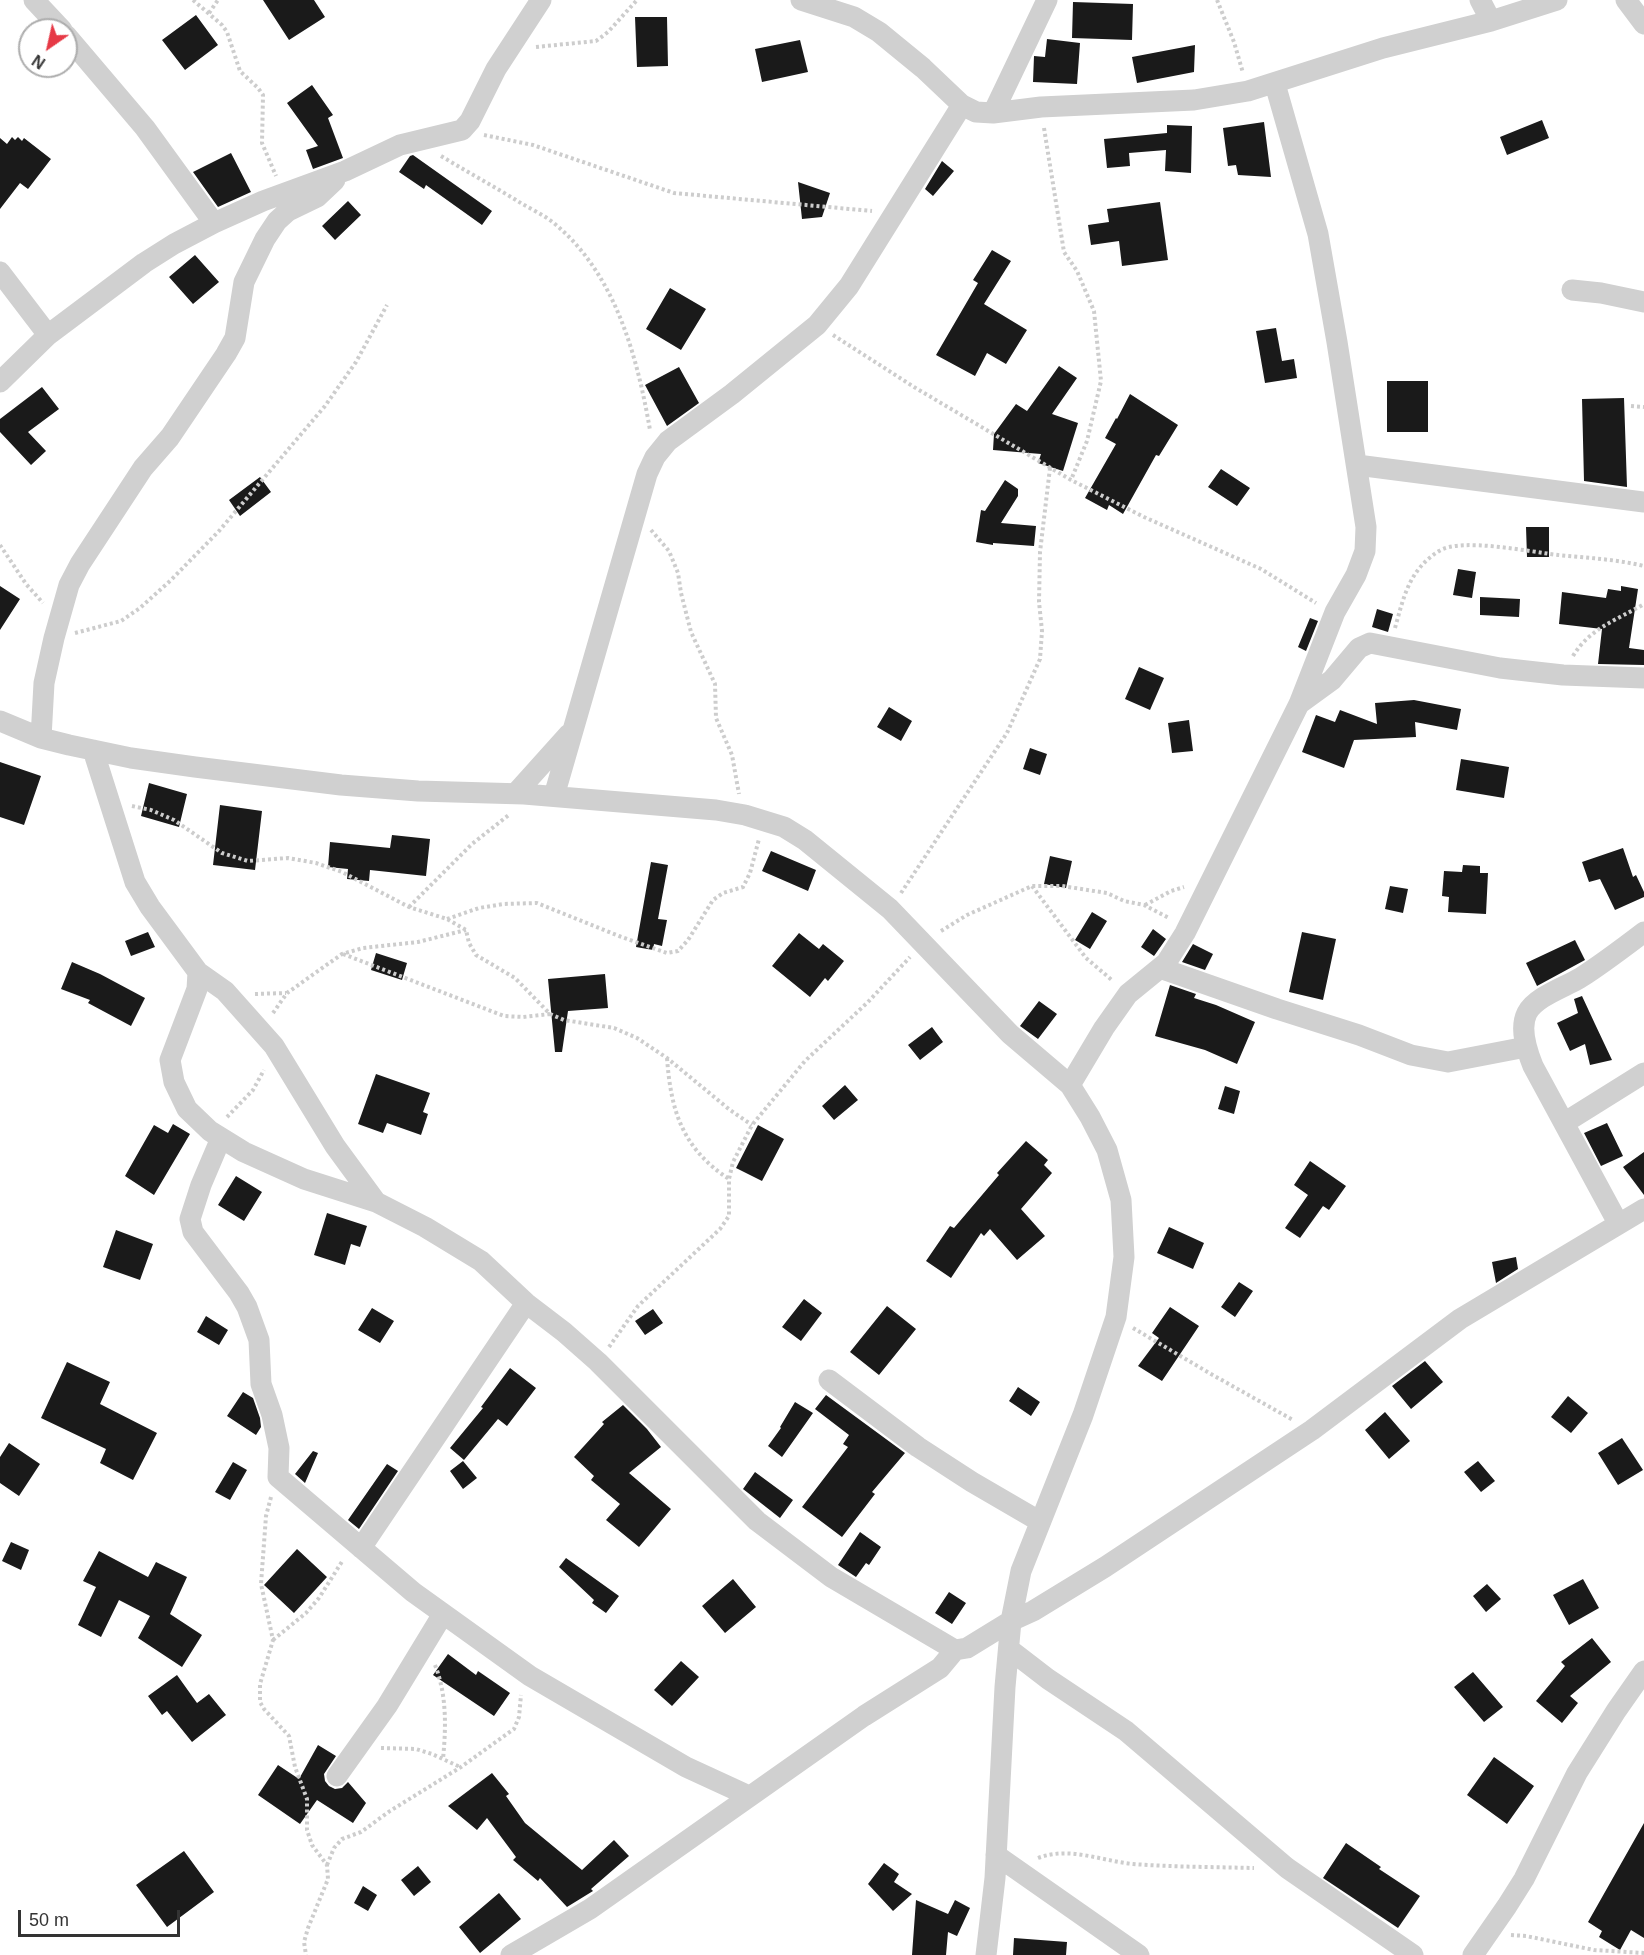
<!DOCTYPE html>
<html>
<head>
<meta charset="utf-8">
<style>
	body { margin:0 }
	#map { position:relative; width:1644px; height:1955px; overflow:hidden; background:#fff; font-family:Helvetica,sans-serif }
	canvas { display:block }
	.north { position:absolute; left:18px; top:18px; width:60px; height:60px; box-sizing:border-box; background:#fff; border:2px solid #adadad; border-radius:50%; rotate:214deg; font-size:16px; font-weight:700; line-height:24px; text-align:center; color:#333 }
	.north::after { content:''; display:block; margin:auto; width:21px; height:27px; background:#e63946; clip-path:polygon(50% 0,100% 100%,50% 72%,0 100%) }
	.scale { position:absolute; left:18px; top:1910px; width:162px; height:27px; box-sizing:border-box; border:3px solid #333; border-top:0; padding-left:8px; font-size:18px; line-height:21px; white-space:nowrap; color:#333; -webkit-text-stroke:4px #fff; paint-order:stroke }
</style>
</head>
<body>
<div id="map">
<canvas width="1644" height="1955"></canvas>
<div class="north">N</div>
<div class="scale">50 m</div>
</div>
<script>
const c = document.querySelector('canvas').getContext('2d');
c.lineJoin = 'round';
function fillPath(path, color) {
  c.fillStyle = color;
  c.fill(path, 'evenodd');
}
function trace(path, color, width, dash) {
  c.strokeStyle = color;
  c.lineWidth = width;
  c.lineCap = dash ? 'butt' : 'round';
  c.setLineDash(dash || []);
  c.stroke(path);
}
const building = new Path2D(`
	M263 0H314L325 17 289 40Z
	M1073 2 1133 4 1132 40 1072 38Z
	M196 15 218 45 185 70 162 40Z
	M635 17H667L668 66 637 67Z
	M1047 39 1080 43 1077 84 1033 82 1034 56 1045 57Z
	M800 40 808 72 762 82 755 49Z
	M1195 45 1194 72 1137 83 1132 57Z
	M312 85 333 115 328 118 343 158 313 169 306 150 318 146 287 103Z
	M1542 120 1549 138 1507 155 1500 137Z
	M1264 122 1271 177 1238 175 1236 165 1228 166 1223 128Z
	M1167 125 1192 126 1191 173 1165 171 1166 150 1129 153 1130 166 1107 168 1104 139 1167 133Z
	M12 137 15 140 18 137 22 141 24 138 51 159 28 189 20 183 0 209V138L7 144Z
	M231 153 251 192 218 207 193 172Z
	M413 155 492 211 482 225 426 185 424 189 399 172 410 156Z
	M942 161 954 171 933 196 925 189Z
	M798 182 830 193 822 217 802 219Z
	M348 201 361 215 335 240 322 226Z
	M1160 202 1168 260 1122 266 1119 241 1091 245 1088 225 1109 222 1107 209Z
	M992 250 1011 261 984 304 1027 330 1006 364 987 353 975 376 936 355 978 283 973 280Z
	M195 255 219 282 193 304 169 277Z
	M670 288 706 309 681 350 646 329Z
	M1276 328 1282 361 1294 359 1297 378 1265 383 1256 331Z
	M1059 366 1077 378 1052 414 1078 423 1063 471 1038 463 1041 454 993 450 994 434 1016 404 1027 411Z
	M679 367 699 403 667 426 645 385Z
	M1387 381H1428V432H1387Z
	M42 387 59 409 28 432 46 451 31 465 0 432V419Z
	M1130 394 1178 425 1159 456 1156 455 1123 514 1109 505 1107 510 1085 498 1116 444 1105 438 1116 418 1117 419Z
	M1624 398 1627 487 1584 481 1582 399Z
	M1221 469 1250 488 1237 506 1208 487Z
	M260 477 271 492 240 516 229 500Z
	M1005 480 1018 489V496L1001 523 1036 526 1034 546 993 543V545L976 542 981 510 985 511Z
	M1526 527H1549V557H1527Z
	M1458 569 1476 572 1472 598 1453 595Z
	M0 586 20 599 0 630Z
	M1621 586 1638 589 1629 648 1644 650V665L1598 664 1602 629 1559 624 1562 592 1606 598 1608 589 1621 591Z
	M1480 597 1520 599 1519 617 1480 615Z
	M1377 609 1393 614 1388 632 1372 627Z
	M1310 618 1318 621 1306 651 1298 647Z
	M1139 667 1164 678 1150 710 1125 699Z
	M1414 700 1461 709 1457 730 1415 722 1416 737 1354 740 1344 768 1302 752 1316 715 1335 722 1340 710 1377 724 1375 703Z
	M889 707 912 721 901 741 877 727Z
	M1189 720 1193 751 1172 753 1168 723Z
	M1030 748 1047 754 1040 775 1023 769Z
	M1461 759 1509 767 1504 798 1456 790Z
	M0 762 41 776 24 825 0 817Z
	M149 783 187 794 179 827 141 816Z
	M220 805 262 811 255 870 213 865Z
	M392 835 430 839 426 876 370 870 369 881 347 879 348 869 328 867 330 842 390 848Z
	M1623 848 1633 877 1636 875 1644 892V897L1615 910 1600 879 1589 882 1582 862Z
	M771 851 816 870 808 891 762 871Z
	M1050 856 1072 861 1066 888 1044 884Z
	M651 862 668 865 658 919 667 920 662 946 654 944 653 950 636 947Z
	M1463 865 1480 866V873H1488L1486 914 1448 912 1449 897 1442 896 1444 871 1462 872Z
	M1390 886 1408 889 1403 913 1385 909Z
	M1092 912 1107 921 1090 949 1075 940Z
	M1153 929 1166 939 1154 956 1141 947Z
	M148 932 155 947 131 956 125 941Z
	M1302 932 1336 939 1323 1000 1289 992Z
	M799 933 819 949 823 944 844 961 828 981 825 978 810 997 772 966Z
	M1575 940 1585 960 1537 986 1526 963Z
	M1193 944 1213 954 1205 970 1182 962Z
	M376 953 407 963 402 980 371 970Z
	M72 962 100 974 145 998 131 1026 88 1003 90 1000 61 989Z
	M605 974 608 1008 568 1011 562 1052H555L548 979Z
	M1170 985 1196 994 1194 998 1216 1005 1255 1022 1237 1064 1205 1050 1155 1036Z
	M1582 996 1595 1024 1612 1060 1590 1065 1585 1044 1570 1051 1557 1023 1578 1013 1574 999Z
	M1039 1001 1057 1014 1038 1039 1020 1026Z
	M932 1027 943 1042 920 1060 908 1045Z
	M376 1074 430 1093 423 1112 428 1114 421 1135 387 1123 383 1133 358 1124Z
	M845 1085 858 1100 834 1120 822 1106Z
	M1225 1086 1240 1091 1234 1114 1218 1109Z
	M1607 1123 1623 1156 1601 1166 1584 1133Z
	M173 1124 190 1134 154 1195 125 1176 154 1125 168 1133Z
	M758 1125 784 1139 762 1181 736 1168Z
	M1026 1141 1048 1160 1044 1165 1052 1173 1021 1209 1045 1236 1017 1260 990 1229 984 1236 981 1233 951 1278 926 1261 950 1226 954 1228 999 1175 997 1173Z
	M1644 1152V1195L1623 1167Z
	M1310 1161 1346 1186 1329 1210 1323 1206 1300 1238 1285 1228 1308 1195 1294 1185Z
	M236 1176 262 1192 244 1221 218 1205Z
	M327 1213 367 1226 360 1247 351 1244 345 1265 314 1255Z
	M1169 1227 1204 1243 1193 1269 1157 1253Z
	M116 1230 153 1244 140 1280 103 1267Z
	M1516 1257 1518 1269 1496 1283 1492 1262Z
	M1239 1282 1253 1291 1235 1317 1221 1307Z
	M804 1299 822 1313 801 1341 782 1327Z
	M887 1306 916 1329 879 1375 850 1352Z
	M1170 1307 1199 1326 1162 1381 1138 1366 1159 1338 1152 1333Z
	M372 1308 394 1321 380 1343 358 1330Z
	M653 1309 663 1323 645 1335 635 1321Z
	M206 1316 228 1330 219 1345 197 1332Z
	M1425 1361 1443 1382 1411 1409 1392 1386Z
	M67 1362 110 1382 100 1404 157 1433 133 1480 100 1463 106 1449 41 1418Z
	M510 1368 536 1388 507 1426 498 1419 464 1460 450 1448 483 1408 481 1407Z
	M1018 1387 1040 1402 1031 1416 1009 1401Z
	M243 1392 253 1398 260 1418 261 1427 256 1435 227 1416Z
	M826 1395 905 1453 872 1492 875 1494 842 1537 802 1507 848 1447 843 1444 849 1435 815 1409Z
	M1568 1396 1588 1413 1571 1433 1551 1417Z
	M795 1402 813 1413 782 1457 768 1446 781 1428 780 1427Z
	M623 1405 647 1429 661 1447 629 1473 671 1509 639 1547 606 1520 620 1504 591 1480 594 1476 574 1457 604 1424 602 1422Z
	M1385 1412 1410 1441 1389 1459 1365 1430Z
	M1622 1438 1643 1470 1618 1485 1598 1453Z
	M9 1443 40 1464 19 1496 0 1483V1457Z
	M313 1451 318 1453 305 1483 295 1474Z
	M463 1461 477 1478 463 1489 450 1471Z
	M1478 1461 1495 1481 1481 1492 1464 1472Z
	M233 1462 247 1470 230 1500 215 1492Z
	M387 1464 398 1471 359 1529 348 1520Z
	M755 1472 793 1500 780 1518 743 1489Z
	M860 1532 881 1547 869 1565 866 1563 856 1577 838 1565Z
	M11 1542 29 1550 21 1570 2 1561Z
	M297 1549 327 1577 294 1613 264 1585Z
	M99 1551 148 1577 156 1562 187 1577 170 1614 202 1635 182 1667 138 1638 150 1616 119 1600 101 1637 78 1625 96 1587 83 1581Z
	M566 1558 619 1596 606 1613 592 1603 594 1600 559 1567Z
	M733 1579 756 1607 725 1633 702 1606Z
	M1583 1579 1599 1608 1569 1625 1553 1595Z
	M1487 1584 1501 1599 1486 1612 1473 1596Z
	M949 1592 966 1603 952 1624 935 1613Z
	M1592 1638 1611 1662 1570 1696 1578 1703 1562 1723 1536 1701 1565 1666 1561 1662Z
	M448 1654 476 1675 478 1671 510 1693 494 1716 433 1675Z
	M681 1661 699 1677 672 1706 654 1690Z
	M1473 1672 1503 1707 1484 1722 1454 1687Z
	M177 1675 197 1703 209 1694 226 1715 192 1742 167 1711 162 1715 148 1696Z
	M318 1745 336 1756 324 1774 325 1781 329 1786 335 1789 342 1788 348 1782 366 1803 353 1823 317 1800 300 1824 258 1795 278 1765 299 1779Z
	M1494 1757 1534 1786 1507 1824 1467 1795Z
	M492 1773 509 1794 506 1796 525 1823 582 1870 614 1840 629 1856 591 1889 593 1891 567 1907 540 1878 538 1881 513 1860 516 1857 487 1818 477 1830 448 1806Z
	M1644 1823V1938L1631 1930 1620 1950 1599 1937 1602 1931 1588 1922Z
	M1346 1843 1381 1867 1379 1869 1420 1896 1398 1928 1323 1878Z
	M184 1851 214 1892 167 1927 136 1885Z
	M884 1863 899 1874 894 1882 912 1894 893 1911 868 1884Z
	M418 1866 431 1882 414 1896 401 1880Z
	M363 1886 377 1895 368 1911 354 1903Z
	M499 1893 521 1919 480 1953 459 1927Z
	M916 1900 948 1914 955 1900 970 1908 957 1936 948 1932 946 1955H912Z
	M1014 1938 1067 1942 1066 1955H1013Z`);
const path = new Path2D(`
	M193 0 222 25 227 32 240 71 258 88 263 95 262 143 276 176
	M1217 0 1234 42 1243 73
	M209 13 218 0
	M536 47 596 41 608 32 637 0
	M1044 128 1064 252 1077 271 1094 311 1101 381 1087 441 1071 480
	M484 135 533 145 674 193 872 211
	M441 156C466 171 491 185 516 200 528 208 543 214 555 224 615 274 637 355 650 430
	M833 335 914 387 1071 480 1144 517 1261 569 1316 603
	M1631 406 1644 407
	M651 530 669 551 678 573 681 593 691 632 715 684 716 718 732 755 739 794
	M0 545 26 584 43 603
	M1395 628C1404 596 1409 570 1439 551 1460 537 1531 552 1558 555 1587 558 1615 559 1644 566
	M75 633 121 621 140 608 171 580 219 531 325 406 356 362 387 305
	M1573 656C1590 628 1617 620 1644 604
	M132 806 151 810 174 820 222 853 248 861 288 858 316 863 342 872 409 907 447 919 466 930 469 943 476 955 515 978 550 1014 564 1020 614 1028 637 1038 667 1058 730 1110 752 1125
	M1032 886 1086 958 1113 981
	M901 893 1007 733 1040 659 1042 631 1039 602 1040 552 1050 468
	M1145 905 1171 891 1184 887
	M409 907 472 844 510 814
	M447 919 479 908 503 904 537 903 619 936 667 953 678 951 688 940 713 900 723 893 743 887 750 873 759 839
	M941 931 967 915 1032 886H1062L1107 893 1124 901 1144 905 1169 918
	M343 954 504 1016 523 1017 550 1014
	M255 994 286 993
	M273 1013 287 993 342 954 363 948 418 942 466 930
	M667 1058C671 1111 682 1148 729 1179
	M227 1117 253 1090 264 1070
	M1133 1328 1211 1374 1293 1420
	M609 1347 638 1306 720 1229 729 1216V1179L733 1162 752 1125 805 1061 868 1002 910 957
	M271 1497 266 1516 261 1584 273 1640 260 1684V1702L264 1709 289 1736 295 1767 307 1799V1830L312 1845 327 1865 328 1879 308 1928 304 1942 306 1955
	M273 1640 306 1613 319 1598 343 1560
	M435 1665C447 1695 446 1728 443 1759
	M381 1748 416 1749 432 1754 460 1767
	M1038 1858C1070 1846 1101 1861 1133 1864 1173 1867 1214 1867 1254 1868
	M327 1865 334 1848 342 1839 361 1832 390 1811 461 1767 514 1729 519 1717 521 1695
	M1511 1935 1526 1936 1594 1950 1644 1953`);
const street = new Path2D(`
	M34 0 62 30
	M801 0 854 17 879 32 923 68 962 105 976 112 993 113 1041 107 1194 100 1248 91 1383 48 1491 21 1557 0
	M1480 0 1491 21
	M1626 0 1644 24
	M66 35 145 128 214 223
	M993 113 1047 0
	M0 272 48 335
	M1572 290 1601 293 1644 302
	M0 382 48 335 144 263 174 244 214 223 263 201 345 171 400 145 462 130 470 121 496 69 541 0
	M1357 465 1644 502
	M1299 704 1332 680 1359 648 1370 643 1500 668 1563 675 1644 678
	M0 721 41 738 69 745 131 758 195 767 341 785 418 791 524 794 716 810 745 815 784 827 805 840 890 909 1010 1034 1070 1085 1090 1117 1107 1150 1121 1200 1124 1257 1116 1317 1083 1415 1021 1571 1011 1621 1005 1687 995 1878 986 1955
	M41 738 44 683 54 638 69 585 80 564 143 468 170 437 226 354 235 338 244 282 265 239 277 221 288 211 317 197 335 180
	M93 750 135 882 150 907 198 972 197 989 170 1060 174 1082 187 1109 210 1131 244 1152 304 1179 376 1202 425 1227 481 1261 526 1303 564 1332 598 1362 757 1521 831 1577 955 1650 967 1648 1011 1621 1033 1611 1105 1567 1312 1430 1460 1319 1644 1209
	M516 793 569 734
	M554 796 647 474 655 457 668 441 732 394 817 325 849 286 962 105
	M1160 968 1277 1009 1359 1035 1411 1055 1448 1062 1526 1047
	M198 972 225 991 274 1046 335 1146 376 1202
	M1070 1085 1104 1028 1128 994 1166 963 1185 933 1299 704 1335 612 1356 575 1365 551 1366 527 1337 342 1318 234 1275 84
	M1564 1123 1644 1073
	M221 1138 201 1185 190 1219 193 1232 239 1293 247 1307 259 1340 261 1384 272 1415 279 1448 278 1477 413 1592 530 1676 686 1767 749 1796
	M1618 1223 1533 1066C1527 1051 1519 1029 1527 1013 1535 997 1565 987 1580 978 1602 964 1623 948 1644 932
	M829 1380 918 1447 972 1482 1039 1521
	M361 1548 526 1303
	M1009 1649 1048 1679 1126 1731 1287 1868 1413 1955
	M337 1776 387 1706 443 1614
	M996 1855 1139 1955
	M511 1955 590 1909 864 1716 940 1668 955 1650
	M1473 1955 1507 1906 1524 1879 1577 1773 1616 1711 1644 1671`);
fillPath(building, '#1a1a1a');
trace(path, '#cdcdcd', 4, [3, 3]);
trace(street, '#d0d0d0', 21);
</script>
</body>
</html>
